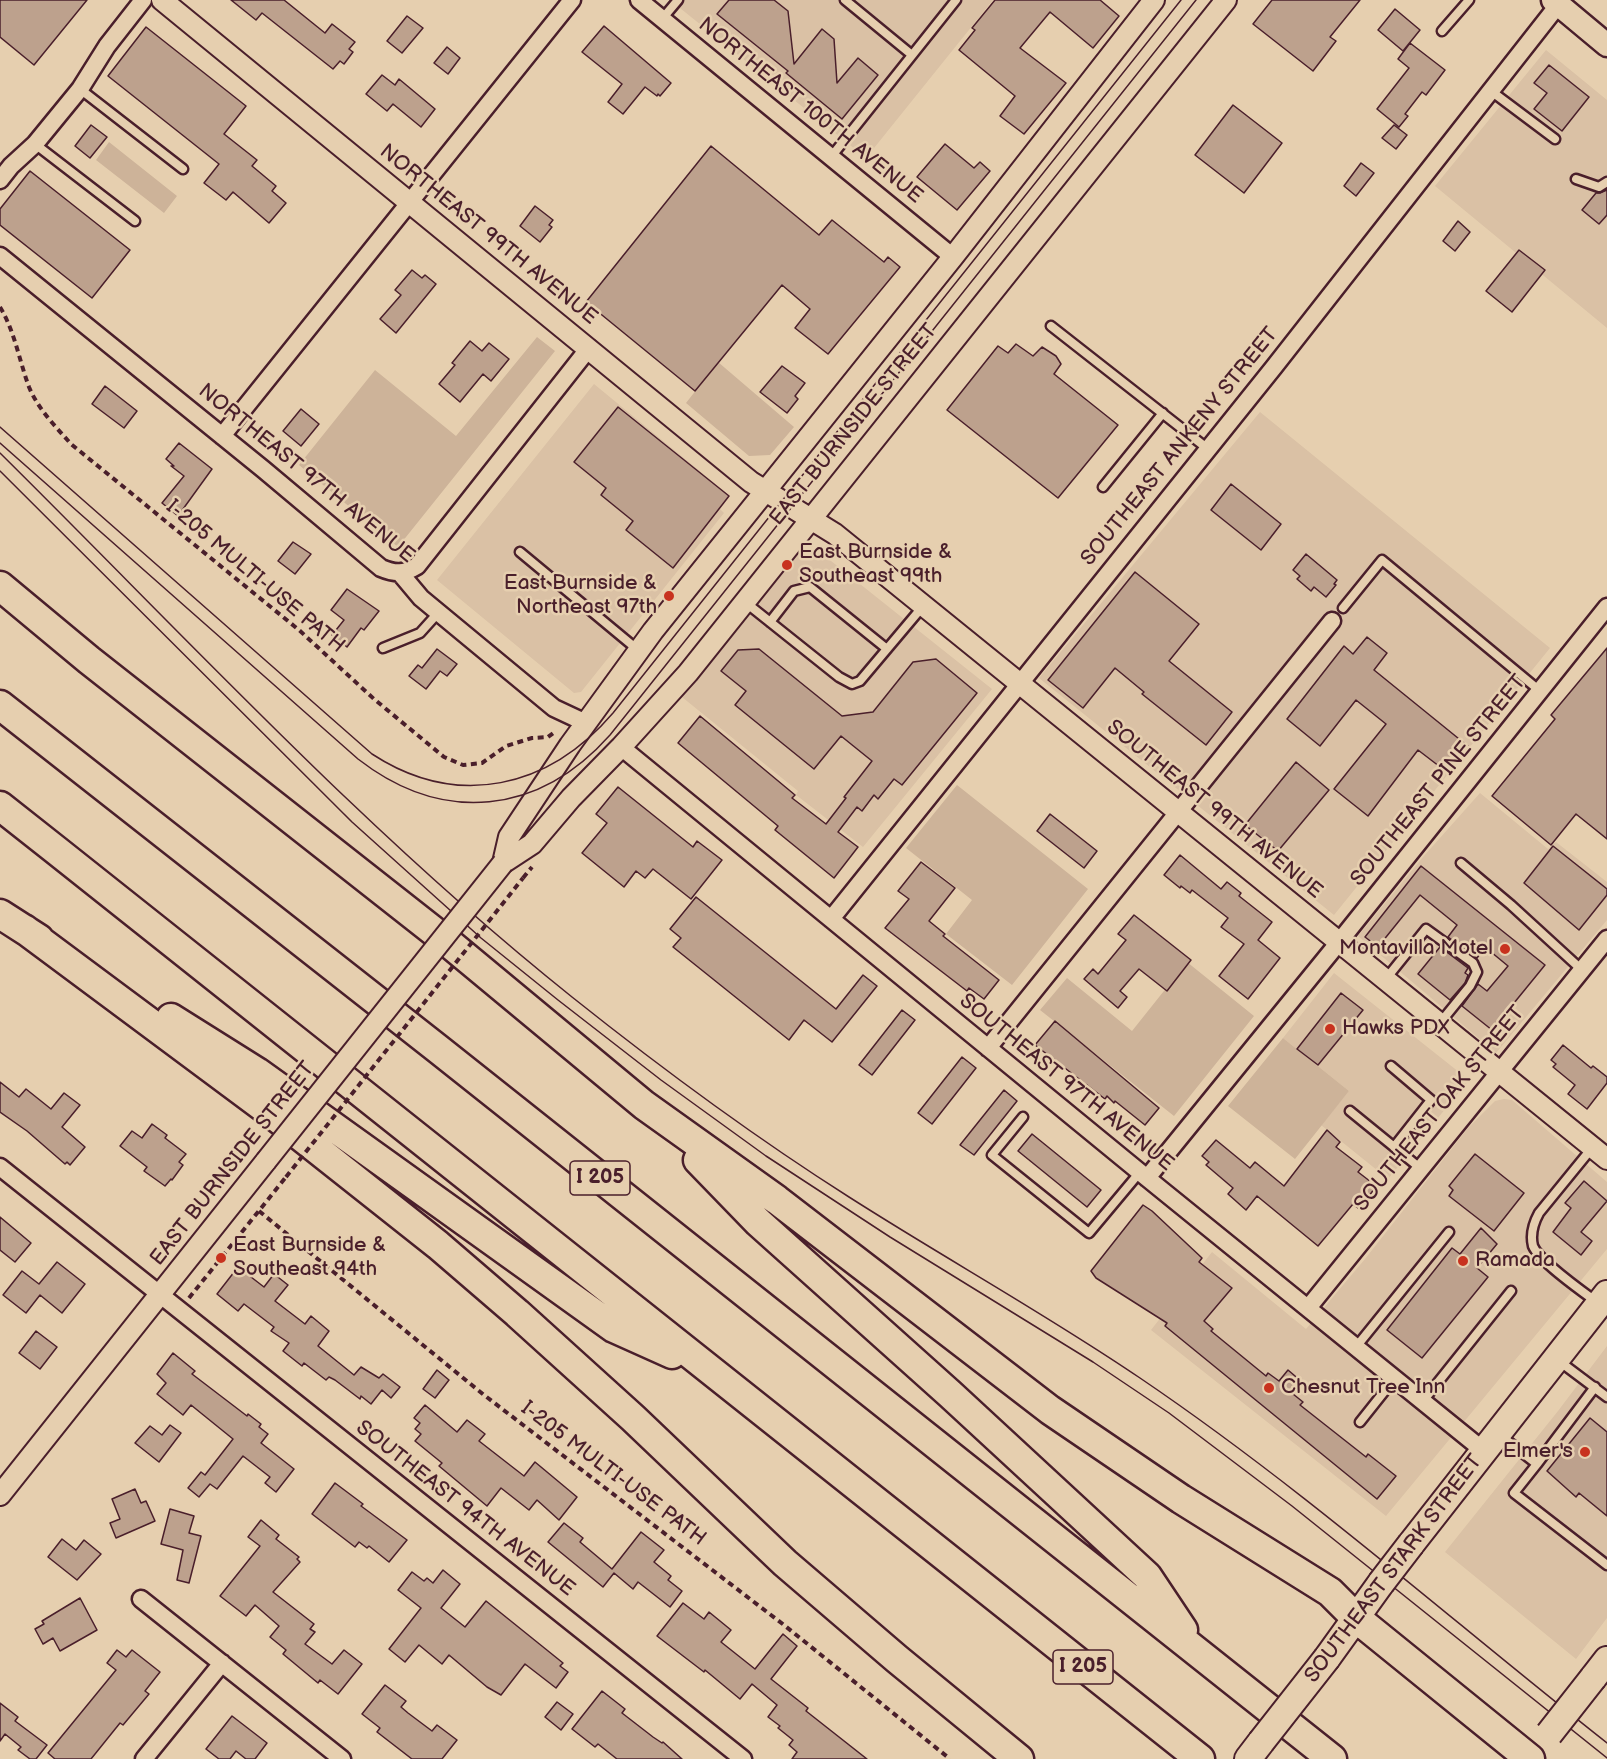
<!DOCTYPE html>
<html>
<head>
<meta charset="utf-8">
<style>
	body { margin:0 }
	canvas { display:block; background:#e6cfaf }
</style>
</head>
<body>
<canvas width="1607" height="1759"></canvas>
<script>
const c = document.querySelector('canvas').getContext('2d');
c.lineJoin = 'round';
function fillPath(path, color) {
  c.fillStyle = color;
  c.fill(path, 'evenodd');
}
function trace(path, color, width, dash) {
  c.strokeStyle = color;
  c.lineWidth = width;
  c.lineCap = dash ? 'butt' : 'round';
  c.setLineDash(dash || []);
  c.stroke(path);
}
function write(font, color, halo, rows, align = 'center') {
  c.font = font + ' "Balsamiq Sans",sans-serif';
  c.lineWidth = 5;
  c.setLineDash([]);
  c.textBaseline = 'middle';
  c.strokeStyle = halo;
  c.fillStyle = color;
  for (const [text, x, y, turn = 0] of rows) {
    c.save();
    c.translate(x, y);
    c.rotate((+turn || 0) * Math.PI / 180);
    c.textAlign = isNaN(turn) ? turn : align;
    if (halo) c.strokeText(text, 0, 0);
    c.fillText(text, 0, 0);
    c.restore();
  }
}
const built = new Path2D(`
	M670 0H993L866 158Z
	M1546 50 1607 100V328L1435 186Z
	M594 384 730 496 720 509 724 513 581 692 574 693 437 580Z
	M1260 412 1550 648 1334 915 1039 678Z
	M816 549 992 689 863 847 800 798 796 795 798 791 677 693 791 558 799 552Z
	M1480 793 1548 849 1556 842 1607 882V920L1496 1053 1358 936 1423 857Z
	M1334 973 1469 1080 1388 1179 1321 1125 1349 1091 1283 1038Z
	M1504 1099 1512 1100 1607 1182V1249L1386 1516 1151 1330 1212 1252 1306 1329 1365 1259 1468 1128 1495 1101Z
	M1607 1346V1618L1576 1659 1445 1552 1558 1411Z`);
const green = new Path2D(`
	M109 142 177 196 164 213 96 160Z
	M537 337 555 351 398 547 299 465 375 370 456 436Z
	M718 362 794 427 770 455 749 456 686 403Z
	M957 785 1088 889 1012 985 946 934 972 900 906 848Z
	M1187 962 1254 1016 1174 1116 1040 1010 1067 978 1132 1031Z
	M1283 1038 1349 1091 1295 1159 1228 1106Z`);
const building = new Path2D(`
	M0 0H87L34 65 0 37Z
	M231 0H284L325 33 332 24 355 42 349 49 353 52 344 64 340 61 333 69 262 13 256 20Z
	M729 0H774L788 11 794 64 822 29 834 39 837 83 858 58 878 75 842 119 786 73 788 71 717 14Z
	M995 0H1100L1119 16 1093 48 1050 12 1020 48 1066 83 1024 134 1000 116 1015 96 959 50 975 30 972 28Z
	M1272 0H1360L1330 37 1336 41 1313 71 1253 24Z
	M1395 9 1420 30 1403 51 1378 30Z
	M407 16 423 28 402 53 387 41Z
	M604 26 671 83 660 96 658 94 657 96 645 87 623 114 608 102 622 84 582 52Z
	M146 27 246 106 224 134 257 160 252 166 276 186 272 191 286 203 269 223 233 192 226 200 204 183 219 164 108 76Z
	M1410 43 1445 70 1426 95 1422 92 1405 114 1408 116 1399 127 1377 109 1409 68 1398 59Z
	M447 47 460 58 448 74 434 63Z
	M1549 65 1589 97 1562 131 1534 109 1547 93 1534 83Z
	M382 75 395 85 399 79 435 109 421 127 393 104 387 111 366 94Z
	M1233 105 1282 143 1244 193 1195 155Z
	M91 125 107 137 90 158 75 146Z
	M1394 125 1407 135 1396 149 1382 138Z
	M945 144 974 168 980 162 990 171 957 210 917 177Z
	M711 146 819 235 832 220 884 262 888 257 900 267 828 354 795 328 810 309 782 285 695 391 586 302Z
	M1361 163 1374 173 1356 196 1344 186Z
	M30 171 130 250 92 298 0 225V209Z
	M1607 190V215L1599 224 1582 210 1596 193H1600Z
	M535 206 553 220 549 225 552 227 540 242 520 226Z
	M1458 221 1470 232 1455 251 1443 241Z
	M1519 250 1545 270 1512 312 1486 291Z
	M412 270 422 278 425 275 436 284 396 333 380 319 401 295 395 290Z
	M470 341 482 351 489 343 509 359 491 381 483 374 460 402 439 384 455 365 452 363Z
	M1016 344 1033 356 1042 347 1056 356 1061 364 1054 374 1118 425 1058 498 947 410 998 346 1008 353Z
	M782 366 805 383 795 396 798 399 787 413 760 392Z
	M105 386 137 411 124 428 92 404Z
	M618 407 729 496 673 568 626 530 633 521 601 495 606 488 574 462Z
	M301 409 319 424 301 446 283 431Z
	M179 443 212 469 178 516 162 503 184 476 171 466H174L166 459Z
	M1231 484 1281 524 1261 550 1211 510Z
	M293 542 311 554 295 574 278 561Z
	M1306 554 1337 580 1334 584 1336 585 1326 597 1314 587 1311 591 1297 579 1300 576 1293 570Z
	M1135 572 1199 624 1169 661 1232 712 1206 745 1142 694 1144 692 1115 668 1083 708 1048 680Z
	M347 589 379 611 364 630 361 628 347 647 332 635 344 620 331 610Z
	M1367 637 1387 653 1374 670 1469 747 1448 773 1418 750 1368 816 1334 789 1386 724 1356 700 1320 746 1287 719 1344 646 1353 654Z
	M1607 648V839L1576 814 1551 845 1492 796 1555 719 1551 715Z
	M437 649 457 664 447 676 440 671 426 689 409 676 418 665 422 668Z
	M759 649 842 716 873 712 913 662 936 659 977 693 902 785 894 779 878 799 874 795 862 811 857 807 838 832 858 847 834 878 775 830 778 826 678 743 700 716 795 795 792 798 826 824 846 798 844 797 872 761 841 736 814 769 735 705 746 691 721 671 738 650Z
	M1296 762 1329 790 1278 851 1245 825Z
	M618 787 693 847 697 841 722 860 691 899 653 869 645 878 636 871 624 887 582 853 607 823 596 814Z
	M1050 814 1097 851 1084 868 1037 831Z
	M1553 846 1607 889V895L1579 930 1524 883Z
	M1180 855 1221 889 1227 882 1241 893 1239 896 1272 922 1258 940 1280 958 1248 999 1219 976 1244 944 1221 927 1228 918 1192 890 1190 893 1181 886 1180 888 1164 875Z
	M921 862 955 888 929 921 945 934 943 936 999 980 984 999 969 988 967 991 885 928 909 899 898 891Z
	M1421 866 1545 965 1492 1030 1462 1006 1478 984 1487 991 1508 966 1485 947 1477 958 1448 937 1457 925 1420 895 1378 947 1365 937Z
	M696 897 836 1009 863 975 877 986 832 1042 804 1020 789 1040 673 947 681 938 670 929Z
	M1134 915 1191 960 1167 991 1139 969 1120 991 1127 997 1118 1008 1084 979 1093 969 1098 974 1126 940 1118 934Z
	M1440 947 1468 968 1465 973 1468 975 1465 983 1450 1000 1418 974Z
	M1341 993 1363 1010 1318 1065 1297 1049Z
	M902 1010 915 1020 872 1075 859 1065Z
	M1055 1021 1159 1108 1145 1125 1115 1101 1114 1103 1107 1096 1105 1099 1035 1045Z
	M1563 1045 1591 1068 1593 1066 1607 1077V1083L1587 1109 1568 1094 1575 1085 1553 1067 1556 1064 1551 1060Z
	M962 1057 976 1068 932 1124 918 1113Z
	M0 1082 19 1097 26 1089 51 1109 64 1093 80 1105 62 1127 85 1147 70 1165 67 1162 65 1164 27 1131 0 1112Z
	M1004 1090 1017 1101 974 1155 960 1145Z
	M152 1124 167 1135 165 1138 186 1154 179 1162 183 1165 172 1180 171 1179 165 1186 144 1171 147 1167 120 1146 132 1131 142 1138Z
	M1327 1130 1340 1142 1336 1147 1362 1167 1358 1172 1371 1182 1370 1184 1375 1188 1359 1209 1353 1204 1318 1246 1257 1196 1246 1210 1228 1194 1233 1188 1206 1165 1209 1162 1202 1156 1216 1140 1250 1168 1255 1162 1284 1186Z
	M1032 1134 1101 1190 1087 1207 1018 1151Z
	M1475 1154 1524 1193 1494 1231 1449 1196 1453 1190 1449 1186Z
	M1584 1181 1607 1201 1581 1232 1592 1241 1581 1255 1553 1232 1571 1208 1565 1203Z
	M1143 1205 1152 1211 1202 1258 1199 1262 1232 1288 1204 1321 1213 1329 1211 1331 1266 1376 1268 1373 1279 1381 1288 1370 1302 1382 1293 1394 1303 1402 1300 1405 1366 1457 1368 1454 1396 1476 1377 1499 1165 1326 1167 1323 1096 1278 1091 1271Z
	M0 1217 31 1243 15 1262 0 1250Z
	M1481 1228 1497 1244 1477 1268 1488 1277 1422 1358 1387 1330 1452 1248 1460 1254Z
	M57 1262 85 1284 62 1313 40 1295 26 1313 3 1295 22 1271 39 1284Z
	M238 1267 264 1287 274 1274 288 1285 275 1301 305 1324 311 1316 329 1331 318 1346 354 1375 361 1367 379 1378 383 1374 400 1387 391 1398 382 1390 371 1404 361 1396 360 1399 335 1380 329 1377 326 1380 304 1363 302 1366 283 1351 289 1343 271 1331 274 1327 244 1304 238 1311 217 1294Z
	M36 1331 57 1347 40 1369 19 1353Z
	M173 1353 195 1371 192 1374 247 1416 248 1414 261 1424 259 1427 268 1434 261 1443 294 1469 276 1492 265 1483 270 1477 243 1456 217 1489 210 1484 199 1497 188 1488 201 1472 205 1475 233 1439 191 1405 183 1415 157 1394 166 1383 157 1374Z
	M437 1370 449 1380 435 1398 423 1389Z
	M425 1405 457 1432 467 1420 485 1434 479 1441 524 1476 535 1462 577 1497 559 1520 537 1500 529 1510 501 1488 487 1506 439 1466 442 1463 415 1441 421 1434 415 1429 420 1423 414 1418Z
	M1590 1418 1607 1432V1516L1579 1493 1576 1497 1547 1471Z
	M170 1425 181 1433 159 1462 135 1443 150 1426 162 1435Z
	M335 1483 363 1504 361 1506 407 1540 389 1562 369 1546 367 1548 359 1542 355 1547 312 1514Z
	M135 1489 141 1503 146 1501 155 1521 116 1538 110 1523 120 1519 112 1499Z
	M170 1509 194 1516 189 1533 201 1536 189 1583 177 1580 183 1550 161 1544Z
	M261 1520 279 1535 276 1539 299 1557 297 1559 300 1562 273 1592 314 1624 310 1629 315 1632 305 1644 332 1664 344 1650 362 1664 338 1694 320 1680 318 1683 283 1654 286 1650 270 1637 279 1626 255 1605 246 1616 220 1596 260 1546 248 1537Z
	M564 1523 583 1538 580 1542 612 1569 641 1532 664 1550 654 1562 671 1576 668 1580 682 1591 670 1607 638 1582 633 1589 614 1573 603 1587 548 1542Z
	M62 1539 76 1550 84 1540 101 1554 77 1580 48 1557Z
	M443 1570 460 1584 441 1608 465 1627 486 1601 563 1663 560 1666 568 1672 556 1688 525 1664 501 1695 487 1687 449 1655 442 1664 419 1645 405 1662 389 1649 421 1608 398 1590 412 1572 424 1581 427 1578 433 1583Z
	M80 1598 97 1630 60 1651 53 1638 43 1644 35 1629 44 1624 42 1621Z
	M683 1603 704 1619 709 1612 731 1630 721 1642 755 1669 783 1634 797 1646 771 1679 808 1708 806 1711 867 1759H792L797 1752 789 1745 793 1740 778 1728 780 1726 768 1717 777 1705 752 1684 740 1699 705 1670 704 1672 657 1636Z
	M117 1650 126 1657 132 1650 160 1672 145 1691 149 1694 123 1725 120 1723 91 1759H55L48 1753 116 1670 107 1663Z
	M385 1685 406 1701 401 1707 408 1713 432 1731 437 1725 457 1740 442 1759H412L377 1732 380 1728 362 1714Z
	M602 1691 625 1709 622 1713 653 1737 662 1743 663 1742 682 1759H617L598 1744 595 1747 572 1729Z
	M557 1702 573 1714 561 1730 545 1717Z
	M0 1703 18 1717 15 1721 47 1745 36 1759H30L18 1750 21 1747 5 1734 0 1741Z
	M232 1716 267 1743 255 1759H246L236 1751 230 1759H219L206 1749Z`);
const path = new Path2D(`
	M0 307C15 332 19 360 29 387 38 409 56 427 71 444L299 630 374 699 444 757 463 765 482 763 506 746 532 738 548 737 556 731
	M523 878 532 867
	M259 1211 484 1395 784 1625 950 1759
	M189 1298 286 1177`);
const service = new Path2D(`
	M845 0 912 55
	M662 19 678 0
	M1442 31 1469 0
	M80 89 183 169
	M1491 91 1555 139
	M35 144 135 221
	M831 157 956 0
	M1576 179 1599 187 1607 182
	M1051 326 1208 449
	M1103 487 1163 413
	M520 552 638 650
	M745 602 839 677 852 684 860 681 924 605
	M1343 608 1382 560 1540 691
	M770 622 794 591 810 587 887 649
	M383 648 420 633 438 613
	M1461 863 1511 905 1582 970
	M1385 980 1426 929 1473 963 1477 972 1470 986 1440 1023
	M1391 1066 1431 1100 1394 1147
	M1350 1111 1420 1168
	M1023 1117 992 1155 1089 1233 1140 1172
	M1592 1148 1539 1213C1533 1224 1530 1234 1533 1246 1539 1261 1583 1292 1598 1303
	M1356 1347 1449 1232
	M1559 1361 1607 1397
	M1423 1401 1511 1291
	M1360 1422 1395 1378
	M1501 1436 1537 1464 1514 1493 1607 1565
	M1537 1464 1595 1387`);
const minor = new Path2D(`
	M639 0 953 257
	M0 180 11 166 35 144 80 89 107 46 143 0
	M0 256 263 469 381 568C395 574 404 574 417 566L589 348
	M222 436 572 0
	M400 573 421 598 554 708 586 723
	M621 747 1147 1178 1484 1451
	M831 919 1274 367 1562 0
	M988 1048 1332 621
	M0 1167 743 1759
	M1147 1178 1339 942 1607 607
	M1308 1308 1607 939
	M141 1599 342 1759
	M144 1759 222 1663`);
const tertiary = new Path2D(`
	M162 0 751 482 835 534 1607 1159
	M503 863 532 844 571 798 621 747 688 673 1226 0
	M503 863 509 837 570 745 653 631 953 257 1154 0
	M0 1495 266 1161`);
const secondary = new Path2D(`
	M1553 0 1607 45`);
const primary = new Path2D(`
	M1411 1544 1607 1294
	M1327 1658 1381 1583
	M1593 1678 1607 1660
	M1248 1759 1261 1742`);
const motorway = new Path2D(`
	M0 586 89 660 450 944 644 1105 777 1200 1050 1410 1181 1499 1330 1592 1356 1618 1530 1759
	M0 705 438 1049 1332 1759
	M0 806C401 1122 798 1443 1200 1759
	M0 914 39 939
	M24 929 270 1112 438 1245 517 1313 633 1418 785 1563 897 1659 1019 1759
	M171 1018 257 1072 614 1328 672 1354
	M698 1160 758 1222 950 1394 1147 1576 1183 1630`);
const tram = new Path2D(`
	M0 427 372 754C458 810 549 788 613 713L1181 0
	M0 443 358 759C443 825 539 815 610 735L1196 0
	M0 453C187 638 365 832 572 997 661 1068 753 1136 849 1197 946 1259 1046 1314 1140 1378 1304 1489 1452 1621 1607 1743
	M0 471 352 822 481 938 558 1000 661 1080 766 1156 890 1237 1093 1362 1169 1413 1292 1506 1607 1758`);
const pathBridge = new Path2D(`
	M286 1177 523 878`);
const tertiaryBridge = new Path2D(`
	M266 1161 503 863`);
const primaryBridge = new Path2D(`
	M1381 1583 1411 1544
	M1549 1734 1593 1678
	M1261 1742 1327 1658`);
const markers = [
	[787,565,6,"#c8321e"],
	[669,596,6,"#c8321e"],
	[1505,949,6,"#c8321e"],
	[1330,1029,6,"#c8321e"],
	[221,1258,6,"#c8321e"],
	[1463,1261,6,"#c8321e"],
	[1269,1388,6,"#c8321e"],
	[1585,1452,6,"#c8321e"]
];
const shields = [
	[600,1178,60],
	[1083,1667,60]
];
const shieldNames = [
	["I 205",600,1178],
	["I 205",1083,1667]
];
const streetNames = [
	["NORTHEAST 100TH AVENUE",810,111,39],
	["NORTHEAST 99TH AVENUE",488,235,39],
	["EAST BURNSIDE STREET",854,425,-51],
	["SOUTHEAST ANKENY STREET",1180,447,-51],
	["NORTHEAST 97TH AVENUE",306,474,39],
	["I-205 MULTI-USE PATH",255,577,40],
	["SOUTHEAST PINE STREET",1439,781,-51],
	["SOUTHEAST 99TH AVENUE",1214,810,39],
	["SOUTHEAST 97TH AVENUE",1066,1083,39],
	["SOUTHEAST OAK STREET",1440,1109,-51],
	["EAST BURNSIDE STREET",233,1164,-52],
	["I-205 MULTI-USE PATH",613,1474,37],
	["SOUTHEAST 94TH AVENUE",465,1509,38],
	["SOUTHEAST STARK STREET",1394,1569,-53]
];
const poiNames = [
	["East Burnside &",799,553],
	["Southeast 99th",799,577],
	["East Burnside &",657,584,"right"],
	["Northeast 97th",657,608,"right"],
	["Montavilla Motel",1493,949,"right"],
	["Hawks PDX",1342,1029],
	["East Burnside &",233,1246],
	["Southeast 94th",233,1270],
	["Ramada",1475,1261],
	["Chesnut Tree Inn",1281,1388],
	["Elmer's",1573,1452,"right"]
];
fillPath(built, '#dac1a5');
fillPath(green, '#cdb399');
fillPath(building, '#bda18d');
trace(building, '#4a1f2b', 1.5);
trace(service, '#4a1f2b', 13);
trace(minor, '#4a1f2b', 21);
trace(tertiary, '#4a1f2b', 24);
trace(secondary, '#4a1f2b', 27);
trace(primary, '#4a1f2b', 30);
trace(motorway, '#4a1f2b', 33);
trace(path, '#4a1f2b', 4, [6, 4.5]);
trace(service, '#e6cfaf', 8);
trace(minor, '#e6cfaf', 16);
trace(tertiary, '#e6cfaf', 20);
trace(secondary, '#e6cfaf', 22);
trace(primary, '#e6cfaf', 26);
trace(motorway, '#e6cfaf', 28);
trace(tram, '#4a1f2b', 1.5);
trace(tertiaryBridge, '#4a1f2b', 24, []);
trace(primaryBridge, '#4a1f2b', 30, []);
trace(pathBridge, '#4a1f2b', 4, [6, 4.5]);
trace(tertiaryBridge, '#e6cfaf', 20);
trace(primaryBridge, '#e6cfaf', 26);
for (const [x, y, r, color] of markers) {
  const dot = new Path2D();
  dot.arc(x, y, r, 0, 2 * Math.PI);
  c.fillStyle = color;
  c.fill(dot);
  trace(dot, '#e6cfaf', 2);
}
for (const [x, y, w] of shields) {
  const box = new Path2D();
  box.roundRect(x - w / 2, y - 17, w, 34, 4.5);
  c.fillStyle = '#e6cfaf';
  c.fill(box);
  trace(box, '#4a1f2b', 1.5);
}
write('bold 20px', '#4a1f2b', null, shieldNames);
write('21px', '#4a1f2b', '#e6cfaf', streetNames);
write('21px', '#4a1f2b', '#e6cfaf', poiNames, 'left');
</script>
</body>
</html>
